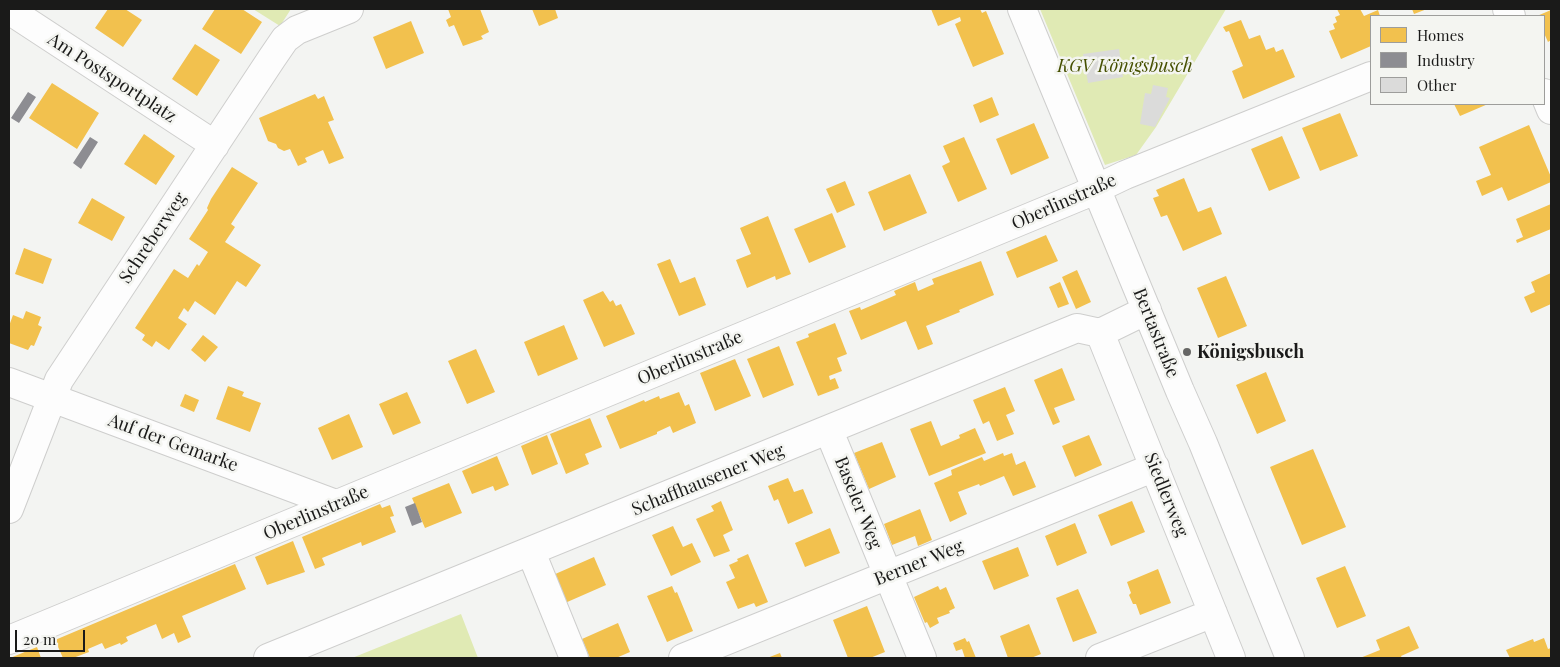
<!DOCTYPE html>
<html>
<head>
<meta charset="utf-8">
<style>
	body { margin:0 }
	#map { position:relative; width:1560px; height:667px; overflow:hidden; background:#f3f4f2; font-family:"Playfair Display",serif }
	canvas { display:block }
	.frame { position:absolute; inset:0; border:10px solid #1a1a19; pointer-events:none }
	.legend { position:absolute; left:1370px; top:15px; width:175px; height:90px; box-sizing:border-box; background:#f4f5f1; border:1px solid #9d9d9b; margin:0; padding:6px 9px; list-style:none; font-size:15px; color:#1a1a19 }
	.legend li { display:flex; align-items:center; gap:10px; height:25px }
	.legend b { width:25px; border:1px solid #9d9d9b }
	.scale { position:absolute; left:15px; top:630px; width:70px; height:22px; box-sizing:border-box; border:2px solid #1a1a19; border-top:0; padding-left:6px; font-size:15px; line-height:18px; white-space:nowrap; color:#1a1a19; -webkit-text-stroke:4px #f4f5f1; paint-order:stroke }
</style>
</head>
<body>
<div id="map">
<canvas width="1560" height="667"></canvas>
<div class="frame"></div>
<ul class="legend">
<li><b style="height:14px;background:#f2c14e"></b>Homes</li>
<li><b style="height:14px;background:#8d8d92"></b>Industry</li>
<li><b style="height:14px;background:#dbdbda"></b>Other</li>
</ul>
<div class="scale">20 m</div>
</div>
<script>
const c = document.querySelector('canvas').getContext('2d');
c.lineJoin = 'round';
function fillPath(path, color) {
  c.fillStyle = color;
  c.fill(path, 'evenodd');
}
function trace(path, color, width, dash) {
  c.strokeStyle = color;
  c.lineWidth = width;
  c.lineCap = dash ? 'butt' : 'round';
  c.setLineDash(dash || []);
  c.stroke(path);
}
function write(font, color, halo, rows, align = 'center') {
  c.font = font + ' "Playfair Display",serif';
  c.lineWidth = 5;
  c.setLineDash([]);
  c.textBaseline = 'middle';
  c.strokeStyle = halo;
  c.fillStyle = color;
  for (const [text, x, y, turn = 0] of rows) {
    c.save();
    c.translate(x, y);
    c.rotate((+turn || 0) * Math.PI / 180);
    c.textAlign = isNaN(turn) ? turn : align;
    if (halo) c.strokeText(text, 0, 0);
    c.fillText(text, 0, 0);
    c.restore();
  }
}
const green = new Path2D(`
	M253 9H291L280 26Z
	M1040 9H1226L1156 127 1136 155 1105 165Z
	M461 614 478 658H352Z`);
const homes = new Path2D(`
	M108 9H125L142 20 123 47 95 28Z
	M215 9H242L262 22 241 54 202 29Z
	M448 9H480L489 32 481 36 483 39 463 46 454 25 449 27 446 20 451 17Z
	M532 9H555L558 18 539 26Z
	M931 9H980L982 13 986 11 1004 54 973 67 955 24 961 21 960 17 938 26Z
	M1337 9H1360L1364 16 1378 10 1380 16H1371V46L1341 59 1329 31 1335 29 1333 24 1337 22 1335 17 1340 15Z
	M1412 9H1427L1414 14Z
	M1551 10V40L1548 42 1544 33V16H1537Z
	M1241 20 1249 39 1260 35 1266 50 1274 47 1276 52 1283 49 1295 77 1243 99 1232 71 1243 66 1229 31 1226 32 1223 27Z
	M411 21 424 53 386 69 373 37Z
	M195 44 220 60 197 96 172 79Z
	M52 83 99 113 77 149 29 118Z
	M315 94 318 99 324 96 334 120 328 122 344 158 329 164 323 150 305 158 307 162 298 166 290 149 284 151 278 148 276 144 268 141 259 118Z
	M992 97 999 115 980 123 973 105Z
	M1454 104H1488L1460 116Z
	M1340 113 1358 156 1320 171 1302 128Z
	M1034 123 1049 158 1011 175 996 139Z
	M1529 125 1551 177V182L1508 201 1502 187 1482 196 1476 181 1491 175 1479 147Z
	M144 134 175 156 156 185 124 164Z
	M1282 136 1300 178 1269 191 1251 149Z
	M964 137 987 189 958 202 942 166 950 162 943 146Z
	M232 167 258 183 231 224 235 227 225 242 261 265 246 287 237 281 215 315 195 301 188 312 184 308 178 318 187 324 169 350 156 341 152 347 142 340 145 335 135 328 174 269 188 278 197 264 199 266 208 252 189 239 208 210 207 208 211 199Z
	M910 174 927 213 884 231 868 192Z
	M1184 178 1198 212 1211 207 1222 234 1183 251 1167 215 1161 217 1153 198 1159 196 1156 190Z
	M845 181 855 205 837 213 826 189Z
	M92 198 125 217 112 241 78 223Z
	M1551 204V229L1517 243 1516 240 1523 237 1516 219Z
	M832 213 846 247 809 263 794 229Z
	M768 216 791 274 776 280 775 276 747 288 736 260 751 254 740 228Z
	M1046 235 1058 261 1017 278 1006 252Z
	M24 248 52 259 43 284 15 274Z
	M670 259 680 283 695 277 706 305 679 316 657 264Z
	M981 261 994 295 959 310 960 312 926 326 933 344 918 350 906 321 861 340 849 311 860 307 861 310 896 295 894 291 915 282 918 291 934 284 932 279Z
	M1077 270 1091 302 1076 309 1062 277Z
	M1551 273V304L1531 313 1524 297 1535 292 1531 282Z
	M1226 276 1247 326 1218 338 1197 288Z
	M1060 282 1069 304 1058 308 1049 287Z
	M603 291 610 302 613 300 616 306 621 304 635 334 604 347 583 300Z
	M26 311 41 317 38 325 42 327 34 346 31 345 28 350 9 343V326L13 315 23 319Z
	M835 323 847 354 837 358 842 371 829 376 830 380 835 378 839 388 818 396 796 342 809 337 808 334Z
	M564 325 578 359 538 376 524 342Z
	M203 335 218 347 205 362 191 350Z
	M779 346 794 385 763 398 747 359Z
	M476 349 495 392 467 404 448 361Z
	M735 359 751 396 715 411 700 373Z
	M1062 368 1075 400 1054 408 1060 422 1053 425 1034 380Z
	M1266 372 1286 421 1257 434 1236 385Z
	M228 386 244 392 242 396 261 403 250 432 216 419Z
	M1005 387 1015 411 1006 415 1014 434 997 441 989 421 983 424 973 400Z
	M407 392 421 423 393 435 379 404Z
	M679 392 685 406 689 404 696 423 673 433 670 426 657 432V434L620 449 606 416 644 400 645 402 659 396 660 399Z
	M185 394 199 400 194 412 180 406Z
	M349 414 363 447 332 460 318 428Z
	M590 418 602 447 585 454 589 464 566 474 550 434Z
	M931 421 941 446 960 438 959 435 975 428 986 453 929 476 910 429Z
	M547 435 558 464 532 475 521 446Z
	M1089 435 1102 465 1075 477 1062 446Z
	M882 442 896 477 869 489 854 453Z
	M1313 449 1346 527 1302 545 1270 467Z
	M1003 453 1004 456 1012 453 1016 465 1025 461 1036 487 1013 496 1004 476 980 486 979 484 958 492 967 514 950 522 934 483 952 475 951 470 982 457 984 461Z
	M497 456 509 485 495 491 493 486 472 494 462 471Z
	M788 478 794 492 803 489 813 513 788 524 778 499 774 501 768 486Z
	M449 483 462 513 425 528 412 498Z
	M721 501 733 530 723 535 730 551 714 557 696 519 714 511 711 506Z
	M1132 501 1145 532 1111 546 1098 515Z
	M380 504 382 508 390 505 394 516 390 517 396 532 362 546 361 542 322 558 325 565 315 569 302 537Z
	M920 509 932 540 918 546 915 536 892 545 884 524Z
	M1075 523 1087 553 1057 566 1045 536Z
	M673 526 683 547 692 543 701 562 671 576 652 535Z
	M830 528 840 553 805 567 795 543Z
	M293 541 305 572 267 585 255 557Z
	M1018 547 1029 576 994 590 982 561Z
	M748 554 768 602 756 607 754 603 738 609 726 582 735 578 729 565 738 561 737 559Z
	M594 557 606 585 565 603 553 575Z
	M235 564 246 589 182 616 191 637 178 643 174 633 162 639 156 624 126 637 128 641 121 645 120 643 105 649 102 643 88 649 89 652 73 658H63L55 640Z
	M1345 566 1366 616 1337 628 1316 578Z
	M1158 569 1171 603 1140 615 1136 604H1133L1129 595 1131 593 1127 582Z
	M672 586 675 593 677 592 693 631 667 642 647 596Z
	M938 586 940 590 946 587 955 608 949 611 950 613 937 618 939 623 930 628 927 622 925 623 914 597Z
	M1078 589 1097 633 1073 642 1056 598Z
	M867 606 885 652 870 658H848L833 620Z
	M618 623 630 652 616 658H590L582 639Z
	M1029 624 1041 654 1031 658H1008L1000 636Z
	M1409 626 1419 648 1401 656 1402 658H1360L1380 650 1376 640Z
	M965 638 967 642 969 641 976 658H965L962 649 956 651 953 643Z
	M1544 638 1548 649 1551 648V658H1510L1506 650 1533 639 1534 642Z
	M37 647 41 658H10Z
	M780 653 782 658H767Z`);
const industry = new Path2D(`
	M28 92 36 97 19 123 11 118Z
	M90 137 98 142 81 169 73 163Z
	M415 503 422 522 412 526 405 507Z`);
const building = new Path2D(`
	M1119 49 1123 77 1088 83 1083 54Z
	M1153 85 1168 88 1166 97 1170 98 1155 127 1140 124 1145 93 1151 94Z`);
const minor = new Path2D(`
	M1022 9 1180 391 1203 443 1290 658
	M1507 9 1511 16
	M9 10 215 145
	M1544 93 1551 110
	M1100 333 1231 658
	M9 382 336 504
	M829 431 922 658
	M9 509 59 380 272 58 285 39 297 30 349 9
	M531 552 574 658
	M9 640 1081 196 1125 175 1371 76
	M268 658 1077 328 1100 333 1147 310
	M683 658 1155 467
	M1100 658 1213 613`);
const markers = [
	[1187,352,5,"#666665"]
];
const parkNames = [
	["KGV Königsbusch",1125,66]
];
const streetNames = [
	["Am Postsportplatz",112,78,33],
	["Oberlinstraße",1064,202,-24],
	["Schreberweg",153,238,-56],
	["Bertastraße",1156,333,68],
	["Oberlinstraße",690,358,-23],
	["Auf der Gemarke",173,443,20],
	["Schaffhausener Weg",708,480,-22],
	["Siedlerweg",1166,495,68],
	["Baseler Weg",858,503,68],
	["Oberlinstraße",316,513,-23],
	["Berner Weg",919,563,-22]
];
const poiNames = [
	["Königsbusch",1197,352]
];
fillPath(green, '#e0eab4');
fillPath(homes, '#f2c14e');
fillPath(industry, '#8d8d92');
fillPath(building, '#dbdbda');
trace(minor, '#cececd', 30);
trace(minor, '#fdfdfd', 28);
for (const [x, y, r, color] of markers) {
  const dot = new Path2D();
  dot.arc(x, y, r, 0, 2 * Math.PI);
  c.fillStyle = color;
  c.fill(dot);
  trace(dot, '#f4f5f1', 2);
}
write('italic 18px', '#465001', '#f4f5f1', parkNames);
write('18px', '#1a1a19', '#f4f5f1', streetNames);
write('bold 18px', '#1a1a19', '#f4f5f1', poiNames, 'left');
</script>
</body>
</html>
